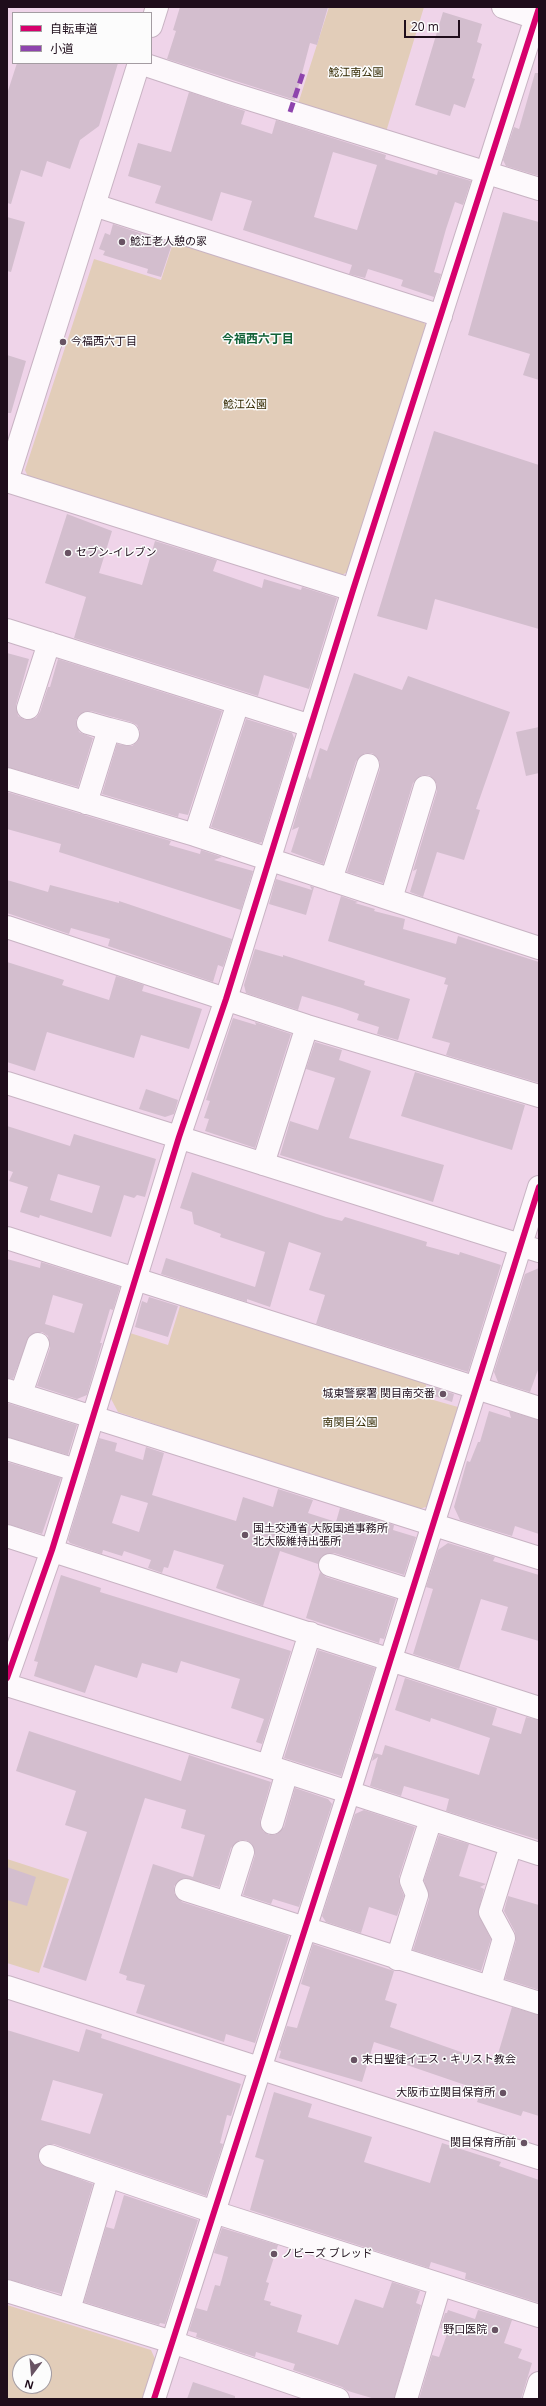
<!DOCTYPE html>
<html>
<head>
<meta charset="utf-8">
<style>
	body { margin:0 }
	#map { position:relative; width:546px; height:2406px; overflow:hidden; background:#efd4e9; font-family:"Open Sans","Noto Sans JP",sans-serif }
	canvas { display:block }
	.frame { position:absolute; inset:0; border:8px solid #1f0d1b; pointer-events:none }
	.legend { position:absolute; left:12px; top:12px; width:140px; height:52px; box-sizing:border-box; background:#fcfcfc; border:1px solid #a49ca2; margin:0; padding:5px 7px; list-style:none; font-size:12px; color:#1f0d1b }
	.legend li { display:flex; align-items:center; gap:8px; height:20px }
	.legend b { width:20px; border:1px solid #a49ca2 }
	.north { position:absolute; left:12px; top:2354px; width:40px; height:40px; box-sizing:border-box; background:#fcfcfc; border:1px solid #a49ca2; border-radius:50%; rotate:196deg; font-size:11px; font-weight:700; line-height:16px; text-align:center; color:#1f0d1b }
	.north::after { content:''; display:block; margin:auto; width:14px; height:18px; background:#685363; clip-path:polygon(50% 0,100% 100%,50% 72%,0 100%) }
	.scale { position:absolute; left:404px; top:20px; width:56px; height:18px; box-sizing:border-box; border:2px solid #1f0d1b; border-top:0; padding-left:5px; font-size:12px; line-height:14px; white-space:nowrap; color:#1f0d1b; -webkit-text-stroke:3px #fcfcfc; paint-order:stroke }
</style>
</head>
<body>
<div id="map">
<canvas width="546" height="2406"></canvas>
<div class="frame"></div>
<ul class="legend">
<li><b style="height:5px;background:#d6006c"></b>自転車道</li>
<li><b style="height:5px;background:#8e44ad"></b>小道</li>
</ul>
<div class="north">N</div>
<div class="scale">20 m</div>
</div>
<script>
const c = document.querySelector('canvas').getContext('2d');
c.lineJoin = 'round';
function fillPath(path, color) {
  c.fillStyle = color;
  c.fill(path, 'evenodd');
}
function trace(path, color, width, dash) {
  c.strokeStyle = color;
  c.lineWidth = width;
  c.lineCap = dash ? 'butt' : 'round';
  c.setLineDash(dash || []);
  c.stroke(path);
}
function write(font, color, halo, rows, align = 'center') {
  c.font = font + ' "Open Sans","Noto Sans JP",sans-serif';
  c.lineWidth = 3;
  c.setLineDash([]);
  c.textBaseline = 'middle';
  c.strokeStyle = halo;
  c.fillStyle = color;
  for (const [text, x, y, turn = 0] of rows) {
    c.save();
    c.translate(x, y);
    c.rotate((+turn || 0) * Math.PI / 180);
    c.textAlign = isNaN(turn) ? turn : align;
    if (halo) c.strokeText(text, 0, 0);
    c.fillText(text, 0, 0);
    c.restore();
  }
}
const green = new Path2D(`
	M329 7H424L386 132 298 104Z
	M174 240 421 316 429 333 352 569 339 577 29 479 25 470 94 259 161 280Z
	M180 1306 427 1382 423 1397 458 1407 429 1506 416 1510 118 1412 109 1395 130 1333 168 1345Z
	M7 1859 69 1879 39 1973 7 1963Z
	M7 2305 151 2350 155 2359 143 2399H7ZM20 2362H44V2386H20Z`);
const building = new Path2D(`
	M180 7H328L317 45 310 43 295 100 167 59 176 31 173 30Z
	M443 12 482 24 477 42 482 44 472 78 475 79 465 108 454 104 450 116 415 105Z
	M17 63H118L99 126 80 140 70 169 47 161 42 177 21 170 11 204 7 203V94Z
	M535 73H539V176L506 166 503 160 514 127 519 129Z
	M189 92 245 111 241 124 272 134 276 120 386 155 385 159 437 175 438 171 471 181 463 205 455 202 446 229 434 272 441 274 434 297 401 286 403 280 368 269 365 278 349 274 352 265 243 230 252 201 221 192 212 221 155 203 161 186 128 176 138 143 171 152ZM333 152 377 165 357 230 314 217Z
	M503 212 539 222V380L523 375 530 354 468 335Z
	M7 217 25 222 11 272 7 271Z
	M113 224 172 244 161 277 147 273 148 269 103 255 105 251 99 249 105 233 110 235Z
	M7 355 26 361 11 413H7Z
	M434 431 539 465V629L435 599 427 630 377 616Z
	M67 514 112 531 99 573 142 585 155 541 217 560 213 571 262 588 264 579 301 590 302 587 337 598 309 689 264 675 258 696 74 638 86 597 45 583Z
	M7 653 29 659 16 705 18 716 25 720 36 718 40 712 48 687H50L58 659 222 711 188 815 179 813 178 817 102 794 117 744 132 746 137 742 140 731 137 725 131 722 91 711 80 714 76 720 79 732 93 738 78 787 7 767Z
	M354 673 402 690 408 676 510 712 476 809 480 810 464 860 437 852 423 897 410 892 417 869 413 871 437 791V784L429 775H422L413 783 383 883 347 872 380 769V762L372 753H365L356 761 323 864 291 852 299 827 292 830 308 776 310 780 320 748 327 751Z
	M246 719 292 733 294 738 262 842 259 843 211 827Z
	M539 727V773L526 776 516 732Z
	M7 792 171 841 169 845 200 854 201 850 222 857 214 860 253 871 241 910 59 852 61 844 7 829Z
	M276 879 312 890 310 886 314 887 306 915 269 904Z
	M7 880 48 892 50 885 119 903V901L232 939 223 967 218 965 213 982 108 946 110 939 71 928 69 934 7 913Z
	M341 896 358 902 355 903 375 909 374 911 405 919 403 929 456 944 458 936 539 962V1083L446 1055 450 1043 432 1038 448 985 444 984 446 978 328 941Z
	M255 949 283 957V955L365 981 364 985 410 999 398 1040 377 1034 379 1027 357 1020 359 1014 342 1008 302 996 298 1010 246 993 244 985Z
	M7 962 64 980 62 985 109 1000 116 976 144 985 142 991 202 1009 189 1049 141 1035 134 1058 47 1032 35 1071 7 1062Z
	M233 1018 256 1025 255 1022 291 1034 255 1148 205 1131 209 1119 204 1118 210 1101 206 1100Z
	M315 1042 342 1050 339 1060 371 1071 349 1138 444 1165 433 1202 280 1155 290 1121 318 1130 335 1078 306 1069Z
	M415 1072 525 1105 512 1150 401 1116Z
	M146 1089 178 1100 174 1114 165 1117 139 1109Z
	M7 1126 70 1146 74 1134 156 1159 145 1197 137 1195 134 1198 124 1195 111 1237 40 1215 39 1218 20 1212 28 1187 9 1181 13 1172 7 1170ZM58 1174 100 1186 92 1213 50 1200Z
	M192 1172 326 1217 342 1221 345 1217 427 1242 426 1246 459 1255 460 1252 501 1265 468 1372 316 1324 325 1295 309 1290 321 1253 289 1242 270 1307 247 1299V1302L161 1274 166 1258 255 1287 265 1252 220 1237 221 1234 194 1224 192 1212 180 1208Z
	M7 1259 40 1268 41 1262 120 1287 113 1310 110 1309 100 1343H102L87 1395 77 1399 37 1386 50 1348 48 1336 42 1332 30 1335 13 1379 7 1378ZM53 1295 83 1304 74 1333 45 1324Z
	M539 1268V1367L530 1392 498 1382 494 1372 525 1274Z
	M149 1297 178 1306 168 1337 135 1327 142 1301 147 1303Z
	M433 1387 454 1394 452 1402 431 1395Z
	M7 1403 77 1425 68 1455 7 1437Z
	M489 1411 511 1418 509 1411 539 1420V1534L515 1526 512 1536 502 1533 460 1520 454 1507 467 1461 470 1462 478 1442H480Z
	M99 1438 117 1443 115 1451 143 1460 146 1447 164 1453 152 1495 236 1521 243 1497 273 1507 278 1489 313 1500 308 1513 336 1522 340 1508 394 1525 393 1530 416 1537 404 1575 334 1553 322 1556 318 1564 280 1551 263 1606 216 1588 224 1565 174 1550 168 1568 164 1567 162 1573 148 1568 151 1560 124 1551 122 1556 103 1550 102 1554 70 1543 68 1540ZM121 1495 148 1503 139 1532 112 1523Z
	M7 1462 61 1478 42 1534 7 1524Z
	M448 1543 495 1557 493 1561 539 1575V1641L501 1630 508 1607 481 1599 459 1669 413 1654 433 1589 426 1587 438 1550Z
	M320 1572 326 1577 396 1599 384 1639 380 1638 379 1643 306 1618Z
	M61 1575 101 1588 100 1592 291 1651 262 1744 256 1742 264 1719 231 1708 240 1679 181 1661 177 1673 142 1663 137 1678 95 1665 85 1693 34 1676 38 1662 34 1661Z
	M318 1650 375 1668 341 1776 284 1758Z
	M405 1678 497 1708 492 1725 521 1734 526 1717 539 1720V1840L446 1811 449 1799 404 1786 401 1796 370 1786 378 1757 372 1761 374 1753 382 1755 385 1745 479 1775 490 1738 431 1718 430 1722 395 1710Z
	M29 1731 181 1781 189 1755 271 1782 260 1820 263 1831 269 1835H275L284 1827 295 1788 328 1799 332 1804 299 1907 273 1899 271 1904 243 1895 255 1855 252 1844 246 1840H240L231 1848 219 1887 184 1878 174 1886V1893L182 1902 289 1936 255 2043 226 2034 224 2042 136 2013 145 1985 126 1980 127 1976 119 1973 153 1864 193 1877 205 1835 181 1828 186 1810 145 1798 86 1981 43 1967 87 1832 65 1825 76 1791 16 1771Z
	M364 1810 415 1827 399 1877 400 1886 404 1896 397 1916 369 1907 361 1933 326 1922 322 1916 355 1814Z
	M439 1835 469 1844 459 1876 486 1884 480 1887 484 1889 478 1913 491 1939 481 1971 413 1950 429 1899 424 1880Z
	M7 1867 36 1877 27 1906 7 1900Z
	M508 1896 539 1905V1990L505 1979 516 1941 515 1932 504 1911Z
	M313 1944 394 1971 385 2000 397 2004 390 2027 495 2064 512 2007 539 2015V2116L523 2111 521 2116 477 2102 479 2097 468 2094 471 2087 398 2062 402 2051 374 2042 362 2082 279 2058 281 2051 279 2050 287 2026 297 2028 310 1987 301 1984Z
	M86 2029 102 2034 101 2038 241 2084 231 2116 227 2115 220 2143 223 2144 206 2196 54 2144H47L42 2147 38 2158 41 2164 93 2184 61 2294 7 2279V2030L79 2052ZM53 2080 103 2094 90 2134 41 2120Z
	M274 2092 312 2104 308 2117 372 2137 364 2162 430 2183 442 2143 501 2162 499 2166 539 2180V2303L465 2279 466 2273 431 2262 429 2268 250 2210 264 2160 255 2157Z
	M124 2195 198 2220 165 2324 160 2323 159 2325 84 2302 106 2227 114 2229Z
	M222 2228 278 2245 266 2282 269 2283 264 2300 271 2302 270 2305 302 2315 297 2332 338 2345 355 2299 383 2308 392 2282 420 2291 416 2303 421 2305 394 2399H375L348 2391 342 2387 293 2370 295 2364 256 2352 255 2357 196 2337 197 2333 189 2331 196 2308 207 2311 215 2285 220 2286 228 2257 214 2253Z
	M448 2310 475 2319 478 2310 512 2320 504 2343 522 2349 518 2358 532 2363 521 2399H419L432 2355 439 2357 448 2331 440 2328 445 2313H447Z
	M193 2382 235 2396V2399H187Z`);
const minor = new Path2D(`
	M503 7 539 19
	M151 26 157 7
	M140 63 230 93 539 189
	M94 205 441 316
	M7 481 139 63
	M7 481 353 590
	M7 630 311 726
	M28 708 49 643
	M109 729 128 734
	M7 779 195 835 539 948
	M86 803 109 729 88 723
	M195 835 238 703
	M331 880 368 765
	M391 899 425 787
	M7 927 307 1026 539 1096
	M7 1083 539 1251
	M263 1164 307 1026
	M7 1238 539 1408
	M7 1390 539 1558
	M21 1394 38 1344
	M7 1449 76 1470
	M7 1536 539 1708
	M330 1565 412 1591
	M7 1678 52 1550 179 1137 226 999 353 590 539 8
	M7 1685 268 1766 539 1854
	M268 1766 310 1633
	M272 1823 287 1772
	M186 1890 539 2003
	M227 1903 243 1852
	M397 1959 417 1895 411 1881 431 1819
	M7 1987 539 2158
	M490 1987 504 1938 490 1912 511 1845
	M50 2156 214 2212 539 2316
	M7 2291 172 2342 338 2399
	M69 2310 108 2177
	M154 2399 349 1792 539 1187
	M406 2399 440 2285
	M534 2399 539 2383`);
const quiet = new Path2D(`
	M290 112 304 70`);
const cycleway = new Path2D(`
	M7 1678 52 1550 179 1137 226 999 353 590 539 8
	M154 2399 349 1792 539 1187`);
const markers = [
	[122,242,4,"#685363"],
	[63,342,4,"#685363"],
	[68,553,4,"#685363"],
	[443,1394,4,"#685363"],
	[245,1535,4,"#685363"],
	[354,2060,4,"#685363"],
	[503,2093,4,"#685363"],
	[524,2143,4,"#685363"],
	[274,2254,4,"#685363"],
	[495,2330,4,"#685363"]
];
const parkNames = [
	["鯰江南公園",356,73],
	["鯰江公園",245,405],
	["南関目公園",350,1423]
];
const poiNames = [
	["鯰江老人憩の家",130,242],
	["今福西六丁目",71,342],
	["セブン-イレブン",76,553],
	["城東警察署 関目南交番",435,1394,"right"],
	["国土交通省 大阪国道事務所",253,1529],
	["北大阪維持出張所",253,1542],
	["末日聖徒イエス・キリスト教会",362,2060],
	["大阪市立関目保育所",495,2093,"right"],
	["関目保育所前",516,2143,"right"],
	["ノビーズ ブレッド",282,2254],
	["野口医院",487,2330,"right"]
];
const neighbourhoodNames = [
	["今福西六丁目",258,340]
];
fillPath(green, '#e2cdb9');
fillPath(building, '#d3bece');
trace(minor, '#c8b3c3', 24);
trace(minor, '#fdf9fc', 22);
trace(quiet, '#8e44ad', 5, [10, 5]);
trace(cycleway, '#d6006c', 6);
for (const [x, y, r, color] of markers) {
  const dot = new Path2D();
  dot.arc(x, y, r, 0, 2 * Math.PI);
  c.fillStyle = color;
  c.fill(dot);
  trace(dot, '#fcfcfc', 1.5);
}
write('11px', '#332901', '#fcfcfc', parkNames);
write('11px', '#1f0d1b', '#fcfcfc', poiNames, 'left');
write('bold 12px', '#126238', '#fcfcfc', neighbourhoodNames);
</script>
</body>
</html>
